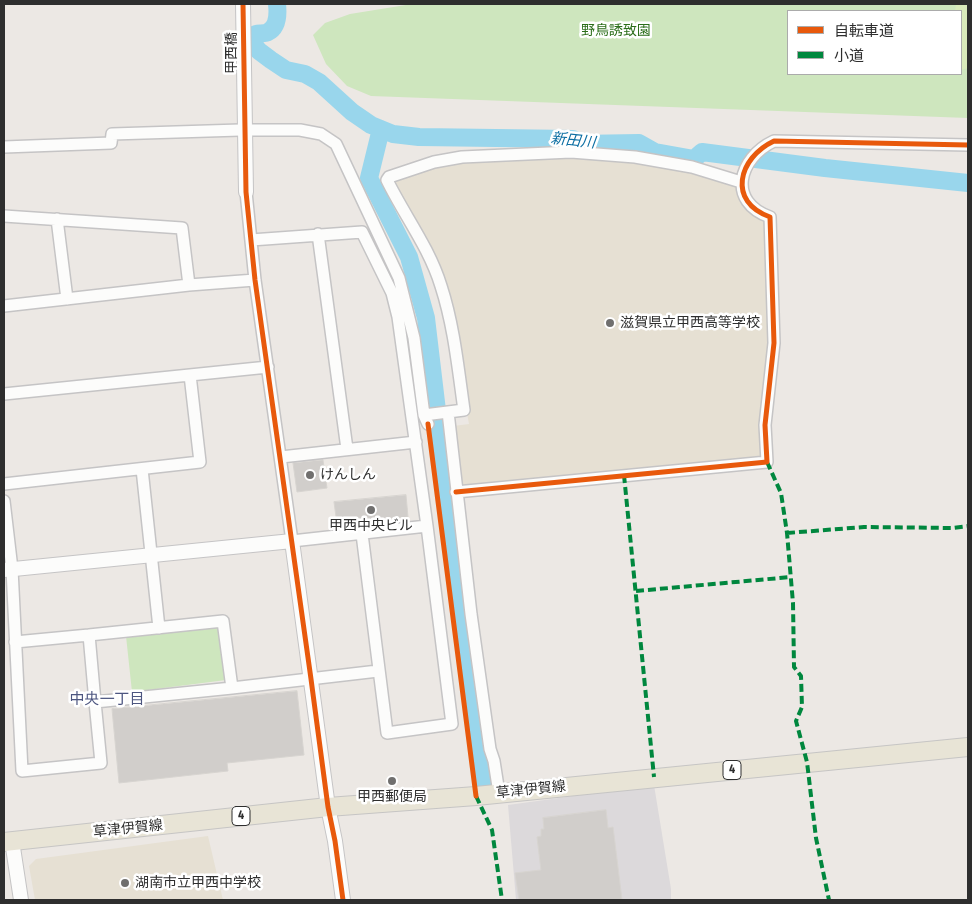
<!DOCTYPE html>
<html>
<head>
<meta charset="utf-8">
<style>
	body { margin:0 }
	#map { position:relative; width:972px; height:904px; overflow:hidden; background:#ece8e4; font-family:"Fira Sans Condensed","Noto Sans JP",sans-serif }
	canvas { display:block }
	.frame { position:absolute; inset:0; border:5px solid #2e2e2e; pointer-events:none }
	.legend { position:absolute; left:787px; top:10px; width:175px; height:65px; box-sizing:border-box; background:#fff; border:1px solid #ababab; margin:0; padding:6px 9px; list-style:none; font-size:15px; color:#2e2e2e }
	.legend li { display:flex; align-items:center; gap:10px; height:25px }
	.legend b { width:25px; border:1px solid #ababab }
</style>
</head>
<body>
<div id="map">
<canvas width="972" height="904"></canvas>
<div class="frame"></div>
<ul class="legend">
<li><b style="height:6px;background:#e8590c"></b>自転車道</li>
<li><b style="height:6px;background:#00873e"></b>小道</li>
</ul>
</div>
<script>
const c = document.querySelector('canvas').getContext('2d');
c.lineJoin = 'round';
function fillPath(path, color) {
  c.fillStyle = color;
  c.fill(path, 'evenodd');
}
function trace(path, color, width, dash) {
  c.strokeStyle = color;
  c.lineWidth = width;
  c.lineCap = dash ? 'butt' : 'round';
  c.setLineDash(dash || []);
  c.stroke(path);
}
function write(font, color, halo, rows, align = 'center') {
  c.font = font + ' "Fira Sans Condensed","Noto Sans JP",sans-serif';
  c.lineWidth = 5;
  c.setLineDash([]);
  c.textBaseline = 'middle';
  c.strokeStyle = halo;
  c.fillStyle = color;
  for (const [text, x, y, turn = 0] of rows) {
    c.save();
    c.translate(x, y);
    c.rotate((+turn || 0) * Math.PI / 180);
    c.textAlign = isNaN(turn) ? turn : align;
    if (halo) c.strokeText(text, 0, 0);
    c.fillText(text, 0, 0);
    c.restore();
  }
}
const industrial = new Path2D(`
	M654 785 671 889V900H516L508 805Z`);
const education = new Path2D(`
	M585 158 644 163 682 171 736 186 743 201 753 216 769 222V342L765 457 466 485 459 482 453 426 469 424 447 304 387 179 436 162Z
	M208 836 223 900H35L29 866 36 859Z`);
const green = new Path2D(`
	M412 4H968V118L371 96 347 86 326 64 313 35 325 23 350 14ZM788 11H961V74H788Z
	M215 624 220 629 226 680 132 692 126 636Z`);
const pitch = new Path2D(`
	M956 4H968V68L961 70V11H955Z`);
const river = new Path2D(`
	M277 4C278 13 278 27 268 32 265 34 259 33 256 34L254 39V45L259 51 271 60 286 70 305 74 319 82 352 112 371 125 393 134 419 137 573 139 579 144 639 143 655 152 694 159 702 152 825 168 968 183
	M381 129 369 178 409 257 426 318 455 562 475 703 483 781`);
const building = new Path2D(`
	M323 460 327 488 297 492 293 463Z
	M406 495 408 517 337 524 334 502Z
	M297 691 304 755 227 763 228 771 119 783 112 709Z
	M606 810 608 828 613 827 622 900H519L515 873 541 870 537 837 541 836V829H544L543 818Z`);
const minor = new Path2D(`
	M4 147 111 143 112 134 240 130H300L321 134 336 144 399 278 414 338 424 415 428 424
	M246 192 255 280 292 541 427 526 398 317 392 293 362 232 251 240
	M4 216 182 228 189 285
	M57 219 67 299
	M318 234 347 449
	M4 306 189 285 255 280
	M4 394 268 367
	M448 412 471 614 490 749 494 761 499 793
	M424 415 464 410C458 368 454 326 441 286 429 247 404 215 387 180L389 177 434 162 462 157 571 152 635 157 692 167 741 182
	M281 457 416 442
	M142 469 159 628
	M4 484 200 462 190 375
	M456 492 767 462 765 425 774 343 770 217C727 202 738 158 774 141L968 145
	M4 501 12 569 22 771 101 763 95 702 232 688 378 671
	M362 534 387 733 452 724 427 526
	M89 635 223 621 232 688
	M15 642 89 635 95 702`);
const tertiary = new Path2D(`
	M243 4 246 192
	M4 570 292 541 328 807 335 841 343 900
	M12 841 21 900`);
const primary = new Path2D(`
	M4 842 328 807 476 796 968 747`);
const quiet = new Path2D(`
	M767 462 781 493 787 533 793 603 794 667 801 676 802 707 796 721 807 762 816 838 829 900
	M624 475 654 777
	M787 533 864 527 952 528 968 526
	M636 591 791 577
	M476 796 492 830 502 900`);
const cycleway = new Path2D(`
	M243 4 246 192 255 280 311 679 328 807 335 841 343 900
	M428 424 476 796
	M456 492 767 462 765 425 774 343 770 217C727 202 738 158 774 141L968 145`);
const markers = [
	[610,323,5,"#706f6e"],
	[310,475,5,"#706f6e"],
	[371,510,5,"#706f6e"],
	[392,781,5,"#706f6e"],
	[125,883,5,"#706f6e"]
];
const shields = [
	[732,770,18],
	[241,816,18]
];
const shieldNames = [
	["4",732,770],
	["4",241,816]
];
const parkNames = [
	["野鳥誘致園",616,31]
];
const streetNames = [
	["甲西橋",232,53,-90],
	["草津伊賀線",531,790,-6],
	["草津伊賀線",128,829,-6]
];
const poiNames = [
	["滋賀県立甲西高等学校",620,323],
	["けんしん",320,475],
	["甲西中央ビル",371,526,"center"],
	["甲西郵便局",392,797,"center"],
	["湖南市立甲西中学校",135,883]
];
const waterNames = [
	["新田川",573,141,6]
];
const neighbourhoodNames = [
	["中央一丁目",107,700]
];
fillPath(industrial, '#dcd9db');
fillPath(education, '#e6e0d3');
fillPath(green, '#cee6be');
fillPath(pitch, '#d9eabb');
trace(river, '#99d6ec', 18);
fillPath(building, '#d1cecb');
trace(building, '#d7d4d0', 1);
trace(minor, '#c5c4c5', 14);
trace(tertiary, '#c5c4c5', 16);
trace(primary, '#c6c5c4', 20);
trace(minor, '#fcfcfb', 11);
trace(tertiary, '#fcfcfb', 14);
trace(primary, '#e8e4d6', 18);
trace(quiet, '#00873e', 4, [8, 4]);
trace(cycleway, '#e8590c', 5);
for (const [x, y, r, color] of markers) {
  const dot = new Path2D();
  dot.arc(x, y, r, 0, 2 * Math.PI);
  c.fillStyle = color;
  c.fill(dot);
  trace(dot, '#fff', 2);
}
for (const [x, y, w] of shields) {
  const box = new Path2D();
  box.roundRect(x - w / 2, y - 9.5, w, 19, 4);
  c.fillStyle = '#fff';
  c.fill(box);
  trace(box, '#2e2e2e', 1);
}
write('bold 12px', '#2e2e2e', null, shieldNames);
write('14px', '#2c6e1b', '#fff', parkNames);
write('14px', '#2e2e2e', '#fff', streetNames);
write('14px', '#2e2e2e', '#fff', poiNames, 'left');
write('italic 15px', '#0d6fa3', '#fff', waterNames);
write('15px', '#4d5680', '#fff', neighbourhoodNames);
</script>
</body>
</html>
